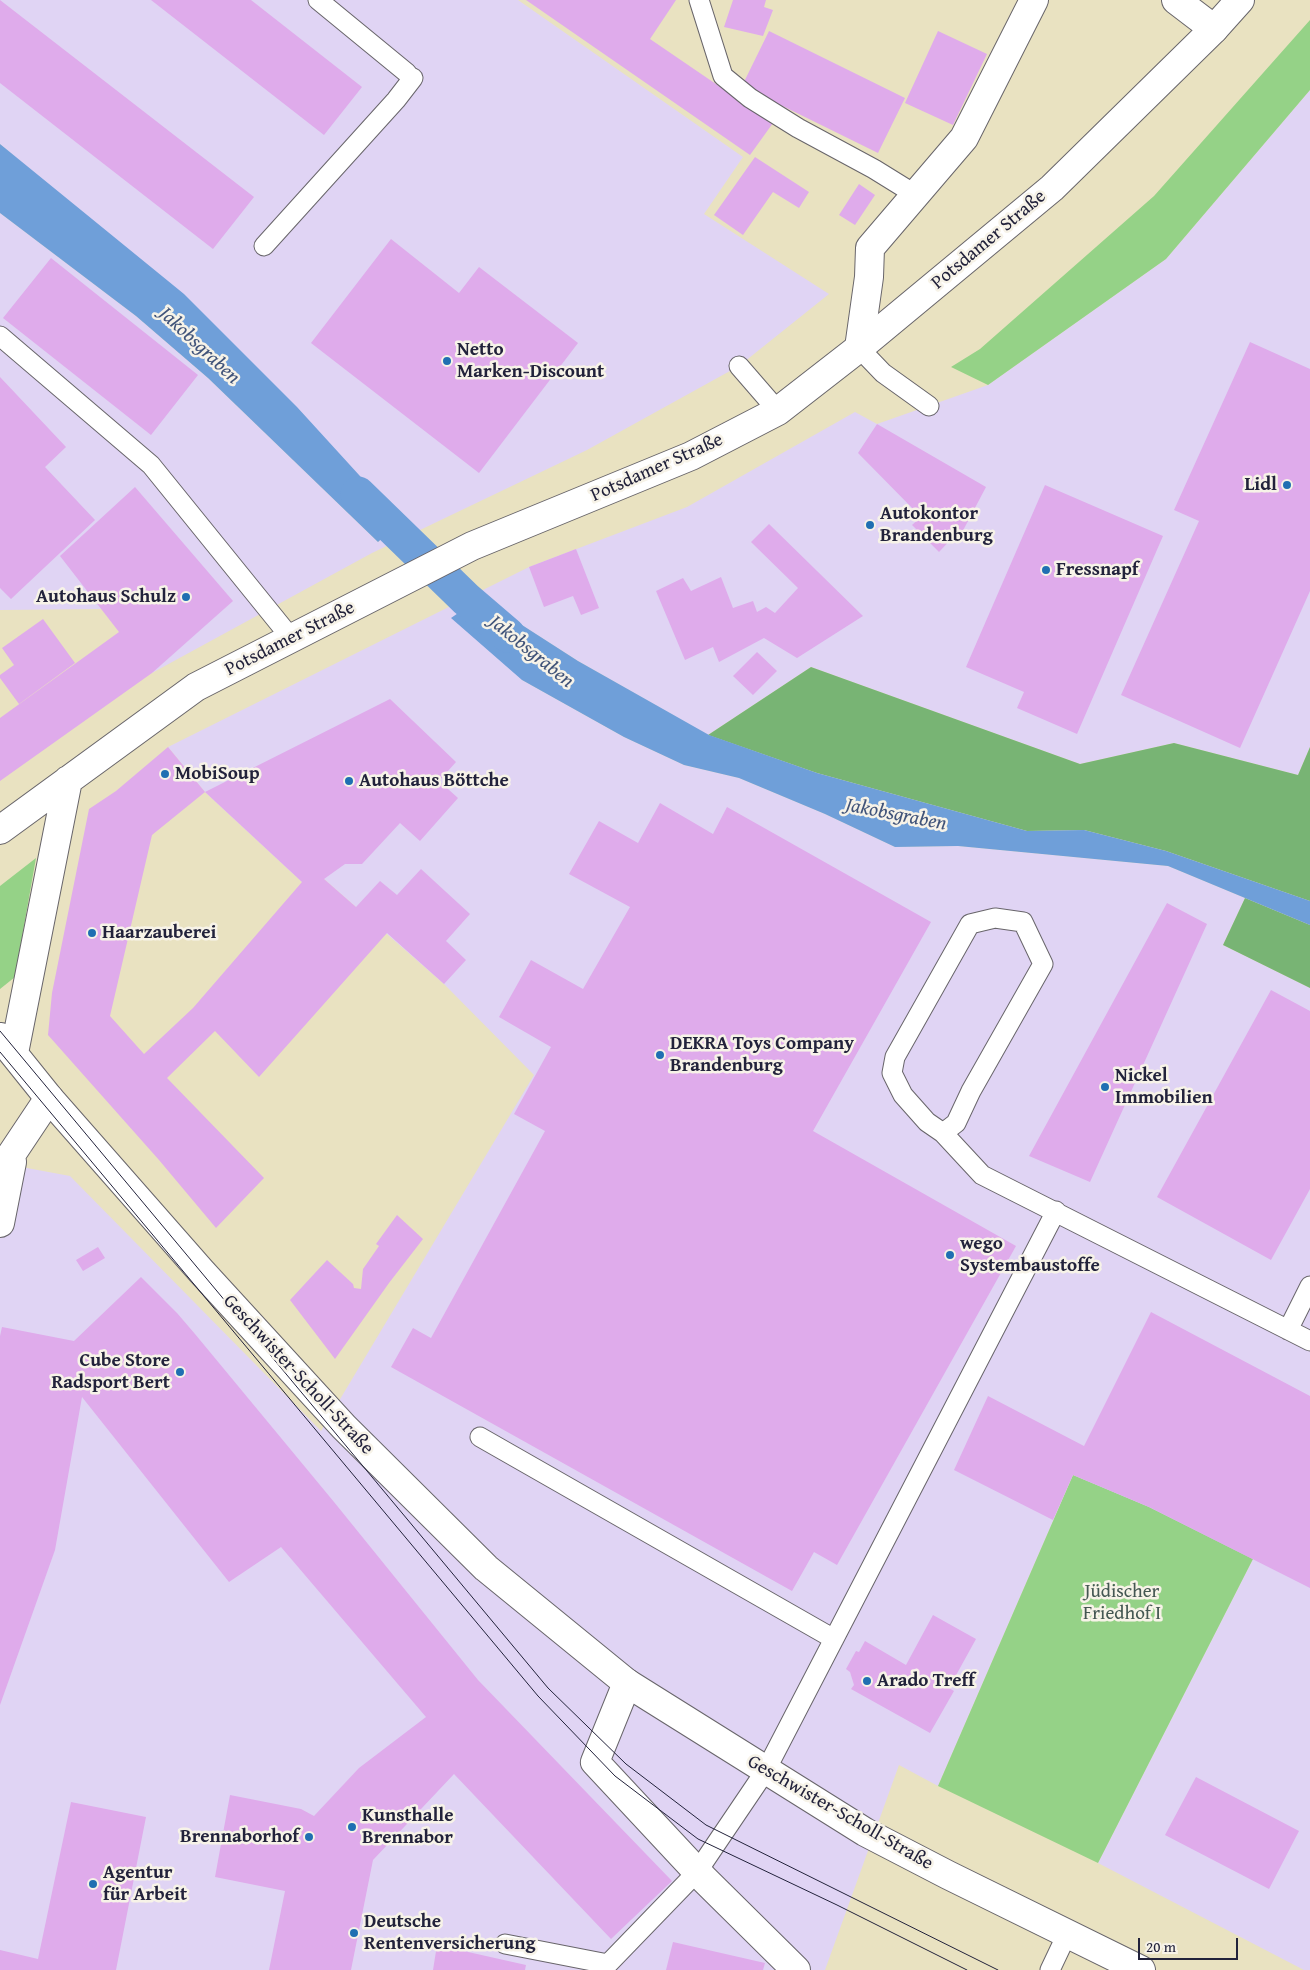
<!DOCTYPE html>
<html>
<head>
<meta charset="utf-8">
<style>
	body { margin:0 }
	#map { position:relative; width:1310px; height:1970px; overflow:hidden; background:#e9e2c1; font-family:"Gentium Book Plus",serif }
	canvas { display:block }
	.scale { position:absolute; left:1138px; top:1938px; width:100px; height:22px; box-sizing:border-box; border:2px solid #22223b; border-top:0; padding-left:6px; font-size:15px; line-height:18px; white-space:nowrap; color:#22223b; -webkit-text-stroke:4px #f7f3e8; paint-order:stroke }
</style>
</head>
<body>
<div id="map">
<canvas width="1310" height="1970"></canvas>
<div class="scale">20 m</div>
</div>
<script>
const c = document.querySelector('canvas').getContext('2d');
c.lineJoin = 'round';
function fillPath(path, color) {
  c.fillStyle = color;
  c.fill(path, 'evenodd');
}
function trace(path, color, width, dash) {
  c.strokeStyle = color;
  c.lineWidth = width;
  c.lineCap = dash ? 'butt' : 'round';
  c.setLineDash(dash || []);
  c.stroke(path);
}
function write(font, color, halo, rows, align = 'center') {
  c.font = font + ' "Gentium Book Plus",serif';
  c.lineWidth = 5;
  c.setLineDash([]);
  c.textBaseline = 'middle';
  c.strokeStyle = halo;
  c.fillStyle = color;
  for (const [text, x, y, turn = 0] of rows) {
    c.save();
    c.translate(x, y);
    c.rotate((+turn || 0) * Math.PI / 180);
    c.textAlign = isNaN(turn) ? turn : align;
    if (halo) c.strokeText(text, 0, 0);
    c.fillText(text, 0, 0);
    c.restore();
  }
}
const built = new Path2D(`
	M0 0H518L743 157 704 214 829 294 739 366 587 450 372 553 152 673 102 609 0 610V213L136 316 208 378 378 542 401 520 42 180 0 144Z
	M1310 90V747L1298 775 1174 743 1080 764 811 667 708 735 578 661 481 599 522 680 624 737 684 765 739 778 825 814 895 847 958 846 1168 866 1245 898 1223 945 1310 988V1970H1304L1098 1863 1253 1559 1073 1475 938 1786 899 1765 825 1970H0V1163L70 1176 321 1431 534 1075 444 984 324 879 302 882 205 792 168 747 529 567 687 507 855 412 877 424 988 385 1166 259Z`);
const green = new Path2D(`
	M1310 20V90L1166 259 988 385 951 367 980 349 1154 196Z
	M36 858 15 977 0 989V886Z
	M1073 1475 1149 1507 1253 1559 1098 1863 938 1786Z`);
const forest = new Path2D(`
	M811 667 1080 764 1174 743 1298 775 1310 747V901L1166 851 1084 830 1027 831 817 773 708 735Z
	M1245 898 1310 925V988L1223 945Z`);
const water = new Path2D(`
	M0 144 184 294 297 407 401 521 378 542 208 378 136 316 0 213Z
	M480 598 578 661 709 735 817 773 1027 831 1084 830 1166 851 1310 901V925L1168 866 958 846 895 847 825 814 739 778 684 765 624 737 522 680 451 618Z`);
const canal = new Path2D(`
	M358 494 466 599 508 635`);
const building = new Path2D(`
	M0 0 254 197 213 249 0 83Z
	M151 0H251L362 87 324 135Z
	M526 0H676L650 39 773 123 750 155Z
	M733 0H766L764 7 773 10 763 36 724 27Z
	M769 31 905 98 878 153 742 86Z
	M938 31 987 54 953 125 905 103Z
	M755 157 809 192 799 208 773 192 743 235 714 215Z
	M859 184 875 195 855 225 839 215Z
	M391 239 459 293 479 267 578 343 479 473 311 343Z
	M51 258 198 375 151 435 3 318Z
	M1250 342 1310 369V591L1240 748 1121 695 1199 521 1174 510Z
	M0 377 66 447 45 467 95 520 11 599 0 588Z
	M877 424 986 487 958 540 954 536 939 552 912 525 921 517 858 453Z
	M1045 485 1163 536 1077 734 1017 708 1024 692 966 667Z
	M135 487 233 601 152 673 0 781V718L119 632 60 556Z
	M769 524 863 616 797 658 764 638 719 662 713 647 685 660 656 591 683 578 691 591 721 577 733 608 753 601 757 612 766 607 775 613 798 588 751 542Z
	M576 549 599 608 581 615 573 596 544 607 529 567Z
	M43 619 75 663 19 704 0 678V675L14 665 2 648Z
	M757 652 777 671 753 695 733 676Z
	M390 699 456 762 439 781 458 798 420 841 400 823 362 864H345L324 879 356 907 380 881 397 895 421 869 470 914 446 941 466 960 444 984 387 933 259 1077 215 1031 167 1078 264 1178 216 1228 159 1160 48 1035 52 993 89 809 116 791 168 747 205 792 152 835 110 1016 144 1054 193 1008 302 882 205 792Z
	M660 803 713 834 727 807 931 922 813 1131 1016 1246 837 1565 814 1552 792 1591 391 1367 413 1328 431 1338 545 1131 514 1114 551 1047 499 1017 531 960 583 989 630 907 569 874 599 821 638 843Z
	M1167 903 1207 924 1090 1182 1029 1156Z
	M1271 990 1310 1011V1189L1271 1260 1157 1197Z
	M397 1215 423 1239 389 1283 335 1359 290 1300 327 1260 353 1284 354 1288 361 1289 363 1269 379 1246 376 1244Z
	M98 1247 105 1258 83 1271 76 1260Z
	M141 1277 177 1313 195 1334 334 1502 478 1680 672 1881 611 1939 454 1774 373 1860 351 1970H269L285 1891 215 1877 230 1795 301 1809 314 1816 359 1768 426 1717 281 1547 229 1582 82 1397 55 1550 0 1705V1336L2 1327 74 1341Z
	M1151 1312 1310 1396V1588L1149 1507 1073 1475 1053 1520 954 1470 988 1396 1084 1446Z
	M933 1615 976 1639 949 1688 954 1691 930 1733 851 1689 854 1685 850 1672 846 1669 856 1651 859 1652 865 1641 906 1665Z
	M1196 1777 1299 1831 1269 1889 1165 1835Z
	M71 1802 146 1817 116 1970H0V1950L38 1959Z
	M673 1942 765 1963 763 1970H666Z
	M437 1945 526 1965 525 1970H433Z`);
const service = new Path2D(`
	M318 0 407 73
	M699 0 723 76 750 98 798 128 874 169 916 195
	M264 246 396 100 413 78
	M0 336 151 465 291 638
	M859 348 883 373 929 406
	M739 366 778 411
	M943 1133 927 1122 903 1095 892 1073 895 1057 970 924 995 918 1023 922 1043 964 971 1091 956 1123 943 1133 982 1175 1310 1341
	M1288 1330 1310 1286
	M480 1437 834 1639
	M505 1944 608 1964 697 1872 766 1770 1056 1211
	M1050 1970 1068 1932`);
const minor = new Path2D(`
	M1176 0 1214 29
	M859 348 869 277 870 248 964 138 1034 0
	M0 1223 12 1162 11 1155 49 1098
	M627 1683 595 1762 705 1880 796 1970`);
const tertiary = new Path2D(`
	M0 830 196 687 472 546 691 456 778 411 859 348 1052 188 1214 29 1240 0
	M0 1037 49 1098 201 1271 344 1427 486 1568 627 1683 865 1832 948 1875 1141 1970
	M14 1053 68 780`);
const tram = new Path2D(`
	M0 1031 548 1688 626 1764 706 1825 998 1970
	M0 1052 538 1696 615 1776 698 1839 837 1905 967 1970`);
const markers = [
	[447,361,5,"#1f6fb2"],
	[1287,485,5,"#1f6fb2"],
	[870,525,5,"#1f6fb2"],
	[1046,570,5,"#1f6fb2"],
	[186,597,5,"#1f6fb2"],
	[165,774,5,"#1f6fb2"],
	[349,781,5,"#1f6fb2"],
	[92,933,5,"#1f6fb2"],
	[660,1055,5,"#1f6fb2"],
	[1105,1087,5,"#1f6fb2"],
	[950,1255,5,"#1f6fb2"],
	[180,1372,5,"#1f6fb2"],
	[867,1681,5,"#1f6fb2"],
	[352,1827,5,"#1f6fb2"],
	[309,1837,5,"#1f6fb2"],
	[93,1884,5,"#1f6fb2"],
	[354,1933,5,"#1f6fb2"]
];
const streetNames = [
	["Potsdamer Straße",989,240,-40],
	["Potsdamer Straße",657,468,-24],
	["Potsdamer Straße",290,639,-27],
	["Geschwister-Scholl-Straße",298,1375,47],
	["Geschwister-Scholl-Straße",840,1813,30]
];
const poiNames = [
	["Netto",457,350],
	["Marken-Discount",457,372],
	["Lidl",1277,485,"right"],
	["Autokontor",880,514],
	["Brandenburg",880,536],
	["Fressnapf",1056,570],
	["Autohaus Schulz",176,597,"right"],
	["MobiSoup",175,774],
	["Autohaus Böttche",359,781],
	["Haarzauberei",102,933],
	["DEKRA Toys Company",670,1044],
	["Brandenburg",670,1066],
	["Nickel",1115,1076],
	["Immobilien",1115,1098],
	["wego",960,1244],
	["Systembaustoffe",960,1266],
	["Cube Store",170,1361,"right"],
	["Radsport Bert",170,1383,"right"],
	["Arado Treff",877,1681],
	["Kunsthalle",362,1816],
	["Brennabor",362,1838],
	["Brennaborhof",299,1837,"right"],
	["Agentur",103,1873],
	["für Arbeit",103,1895],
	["Deutsche",364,1922],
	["Rentenversicherung",364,1944]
];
const parkNames = [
	["Jüdischer",1122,1592],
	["Friedhof I",1122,1614]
];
const waterNames = [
	["Jakobsgraben",199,346,43],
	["Jakobsgraben",531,652,39],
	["Jakobsgraben",896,815,11]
];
fillPath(built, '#e0d4f4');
fillPath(green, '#95d287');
fillPath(forest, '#78b474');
fillPath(water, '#6f9fd9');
trace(canal, '#6f9fd9', 35);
fillPath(building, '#dfabeb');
trace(service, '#68656a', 21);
trace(minor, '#68656a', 30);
trace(tertiary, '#68656a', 30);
trace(service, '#fff', 19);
trace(minor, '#fff', 28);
trace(tertiary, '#fff', 28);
trace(tram, '#22223b', 1);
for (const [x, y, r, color] of markers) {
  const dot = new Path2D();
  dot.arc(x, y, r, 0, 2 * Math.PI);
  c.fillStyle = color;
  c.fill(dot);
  trace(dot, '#f7f3e8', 2);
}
write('19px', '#22223b', '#f7f3e8', streetNames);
write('bold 19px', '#22223b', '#f7f3e8', poiNames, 'left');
write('19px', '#445752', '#f7f3e8', parkNames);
write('italic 20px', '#41547a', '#f7f3e8', waterNames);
</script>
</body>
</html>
